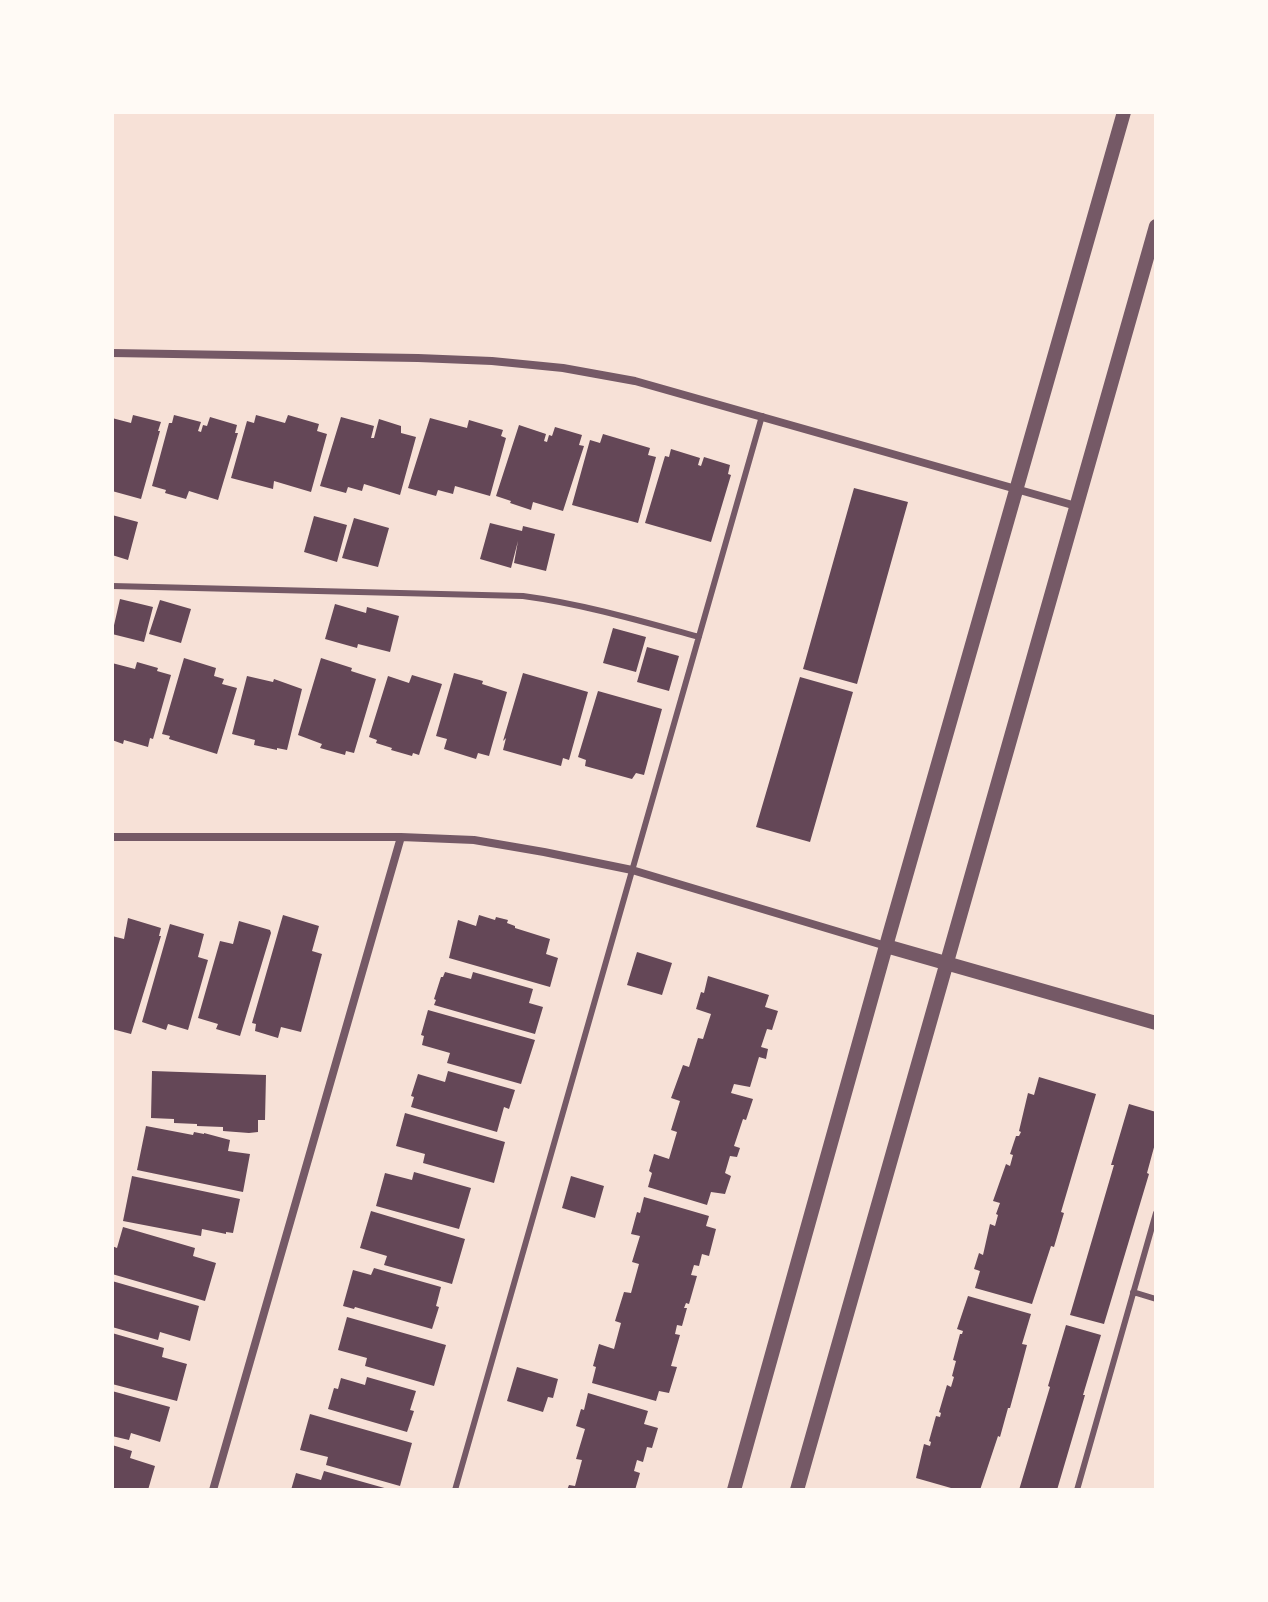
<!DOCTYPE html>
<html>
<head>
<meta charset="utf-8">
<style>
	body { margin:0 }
	#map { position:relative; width:1268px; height:1602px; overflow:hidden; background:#f7e1d7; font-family:"Sofia Sans Condensed",sans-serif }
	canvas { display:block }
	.frame { position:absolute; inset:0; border:114px solid #fffaf5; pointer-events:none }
</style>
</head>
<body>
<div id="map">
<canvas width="1268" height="1602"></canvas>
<div class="frame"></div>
</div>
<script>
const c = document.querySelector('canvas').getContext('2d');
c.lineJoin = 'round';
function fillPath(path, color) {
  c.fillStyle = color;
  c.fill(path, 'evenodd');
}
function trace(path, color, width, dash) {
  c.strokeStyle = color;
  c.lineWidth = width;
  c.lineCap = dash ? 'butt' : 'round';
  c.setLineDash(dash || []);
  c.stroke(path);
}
const building = new Path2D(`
	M133 415 161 422 158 431H160L141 499 112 491V418L131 423Z
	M174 415 201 422 198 431 201 432 203 425 207 426 210 417 237 425 235 433H238L218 500 189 491 186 499 165 493 166 490 152 486 169 423H172Z
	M256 415 285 423 288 415 319 424 317 431 327 434 311 492 274 481 273 489 231 478 247 421 254 423Z
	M341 417 374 426 371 438H374L379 419 401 426V433L416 437 400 495 364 484 362 491 348 487 346 493 320 486Z
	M430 418 467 428 469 420 503 430 501 436 506 438 490 496 455 486 453 494 438 490 436 496 408 488Z
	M519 425 546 434 544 441 547 442 549 435 552 436 555 427 582 435 579 445 584 446 563 511 533 502 531 510 510 503 511 501 496 496Z
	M603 434 650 448 648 455 656 457 638 523 572 505 590 440 600 443Z
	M671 449 700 458 698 465 701 466 704 457 730 465 728 474 731 475 711 542 645 523 665 456 669 457Z
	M854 488 908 502 857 684 803 669Z
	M112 515 138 522 128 560 112 555Z
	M314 516 347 525 337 562 304 552Z
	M354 518 389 528 378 567 342 558Z
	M490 523 522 531 523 526 555 534 546 571 514 563 518 541 511 568 480 559Z
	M120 599 153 607 144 642 112 634Z
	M160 600 191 609 181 643 149 634Z
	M335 604 366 613 367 607 399 616 390 652 358 644 357 648 325 639Z
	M613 628 646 637 636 672 603 663Z
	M647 647 679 656 669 691 637 682Z
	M184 658 216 668 214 676 224 679 222 684 237 688 217 754 169 739 170 736 162 734Z
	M321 658 352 668 351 671 376 679 354 753 346 751 345 755 320 748 322 744 298 735Z
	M137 662 158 668 157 671 171 675 153 739 150 738 148 747 124 740 123 744 112 740V663L135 669Z
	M454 673 483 681 482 684 507 692 489 756 478 753 476 759 444 749 447 739 436 736Z
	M523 673 588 692 569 760 563 758 561 766 503 750 506 738 503 741Z
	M412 675 442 684 419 755 413 753 412 756 391 750 392 748 376 743 377 740 369 737 388 676 409 683Z
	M247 676 273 682 274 679 302 689 287 750 277 748V750L254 745 255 740 232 734Z
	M800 677 853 692 810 842 756 827Z
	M598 691 662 709 644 775 636 773 632 779 585 766 586 760 578 757Z
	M283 915 319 926 312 951 322 954 301 1032 281 1027 278 1038 255 1031 256 1024 252 1023Z
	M479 915 495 920 496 917 508 920 507 923 515 926V928L550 939 546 954 558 958 550 987 449 958 458 920 476 926Z
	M128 918 161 928 159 936H161L131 1034 112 1029V936L124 939Z
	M239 921 270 930 271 933 240 1036 216 1029 218 1024 198 1018 220 941 233 944Z
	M170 924 204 934 198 957 208 960 188 1030 168 1024 166 1030 142 1022Z
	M637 952 672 963 662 995 627 985Z
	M445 972 471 979 473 972 533 989 529 1003 543 1007 535 1034 434 1005 436 1000 434 999 441 977H443Z
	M708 976 769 995 765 1007 778 1011 772 1030 767 1029 761 1047 768 1049 766 1059 759 1057 750 1087 734 1084 731 1093 753 1099 746 1120 743 1119 734 1146 740 1148 737 1157 730 1156 725 1173 731 1176 725 1194 711 1192 707 1205 648 1187 652 1173 649 1171 654 1154 669 1159 677 1132 671 1130 680 1101 671 1098 683 1065 689 1067 698 1038 703 1039 711 1014 696 1009 701 992 704 993Z
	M428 1010 535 1040 521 1084 447 1063 450 1053 422 1045 424 1036 421 1035Z
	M152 1071 266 1075 265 1120H258V1132L249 1133 223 1131V1127L197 1126V1124L174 1123V1119L151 1118Z
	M448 1071 515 1090 509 1109 504 1107 497 1132 411 1107 414 1097 411 1096 418 1074 445 1082Z
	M1039 1077 1096 1094 1061 1212 1064 1213 1054 1247 1051 1246 1032 1304 975 1288 980 1271 974 1269 979 1253 983 1255 990 1224 995 1226 998 1215 996 1214 1000 1203 993 1201 1006 1164 1010 1166 1013 1155 1010 1154 1016 1136H1019L1021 1132 1019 1131 1028 1093 1034 1095Z
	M1129 1104 1156 1112V1140L1147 1173 1149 1174 1104 1324 1070 1315 1114 1165H1111Z
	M405 1113 505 1142 494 1183 423 1163 425 1154 396 1146Z
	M146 1126 193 1135 194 1132 204 1134V1133L230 1140 228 1151 250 1154 243 1192 137 1170Z
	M414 1172 471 1188 459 1229 376 1206 385 1173 412 1180Z
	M132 1176 240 1199 233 1233 226 1232V1234L202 1229 201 1236 123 1221Z
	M571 1176 604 1186 595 1218 562 1208Z
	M644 1197 709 1216 706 1226 716 1229 709 1256 702 1254 699 1266 694 1265 691 1275 697 1276 689 1304 686 1303 684 1308H687L682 1326 677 1325 675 1334 680 1335 671 1366 677 1367 669 1393 659 1391 656 1401 592 1383 596 1367 593 1366 599 1344 614 1349 621 1323 615 1321 624 1292 631 1293 639 1264 632 1262 640 1236 631 1234 637 1212 640 1213Z
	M371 1211 465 1239 452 1284 384 1265 387 1256 360 1248Z
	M123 1227 195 1248 193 1256 216 1263 205 1301 112 1274V1246L117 1248Z
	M374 1268 441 1287 436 1306 439 1307 432 1329 355 1307 354 1309 343 1306 353 1270 371 1275Z
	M112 1281 199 1306 190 1341 160 1332 158 1340 112 1327Z
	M968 1296 1031 1314 1022 1344 1027 1345 1019 1375 1010 1408H1008L1000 1437 998 1436 980 1490H958L916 1478 924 1444 930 1446 931 1442 929 1441 936 1416 940 1417 941 1413 939 1412 947 1385 951 1387 954 1377 952 1376 956 1361 953 1360 960 1334H962L963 1331 957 1329Z
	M347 1317 446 1345 434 1386 365 1366 367 1358 338 1350Z
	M1066 1325 1101 1335 1083 1395H1085L1057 1490H1019L1050 1387 1048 1386Z
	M112 1333 164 1348 162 1357 187 1364 177 1401 112 1384Z
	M517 1367 558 1379 553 1398 548 1397 543 1412 507 1401Z
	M367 1377 416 1391 410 1410 414 1411 407 1432 328 1409 334 1388 338 1389 341 1378 365 1385Z
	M112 1391 170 1407 160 1442 131 1433 129 1440 112 1436Z
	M588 1393 648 1411 644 1424 658 1428 652 1448 647 1447 643 1462 637 1460 634 1471 640 1473 635 1490H567L569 1485 575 1486 582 1460 576 1459 585 1429 576 1426 581 1409 584 1410Z
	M310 1414 412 1443 400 1486 326 1465 328 1457 300 1450Z
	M112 1445 132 1451 130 1458 155 1466 148 1490H112Z
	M324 1471 388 1489V1490H291L296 1473 321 1480Z`);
const service = new Path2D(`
	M112 586 523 596C583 604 641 621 699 637
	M1133 1292 1156 1299
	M455 1490 762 416
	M1077 1490 1156 1213`);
const minor = new Path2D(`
	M112 353 418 358 492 361 563 368 635 381 1076 506
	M112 837H401L474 840 544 852 632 870 886 946
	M213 1490 401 837`);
const tertiary = new Path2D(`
	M886 946 1156 1023
	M734 1490 886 946 1124 112
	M797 1490 1156 226`);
fillPath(building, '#644757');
trace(service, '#755966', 6);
trace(minor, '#755966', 8);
trace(tertiary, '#755966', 14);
</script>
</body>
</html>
